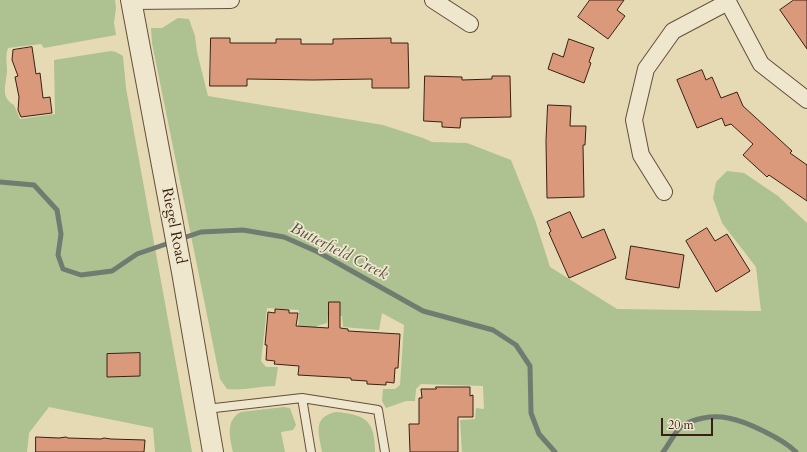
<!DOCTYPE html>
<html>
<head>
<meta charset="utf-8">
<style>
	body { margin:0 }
	#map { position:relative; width:807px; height:452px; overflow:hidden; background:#e5dab3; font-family:Cardo,serif }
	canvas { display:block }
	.scale { position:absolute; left:661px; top:418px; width:52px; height:18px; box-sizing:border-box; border:2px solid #3a2014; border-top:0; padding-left:5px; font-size:12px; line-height:14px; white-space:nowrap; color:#3a2014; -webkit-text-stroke:3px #eee7ce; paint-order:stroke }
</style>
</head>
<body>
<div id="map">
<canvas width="807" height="452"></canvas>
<div class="scale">20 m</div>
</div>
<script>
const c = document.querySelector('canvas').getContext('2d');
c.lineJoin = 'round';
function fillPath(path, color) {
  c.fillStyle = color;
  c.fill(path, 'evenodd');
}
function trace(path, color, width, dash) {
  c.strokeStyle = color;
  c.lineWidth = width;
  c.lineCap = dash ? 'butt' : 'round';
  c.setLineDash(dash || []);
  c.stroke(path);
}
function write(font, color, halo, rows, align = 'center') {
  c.font = font + ' Cardo,serif';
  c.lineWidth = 3.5;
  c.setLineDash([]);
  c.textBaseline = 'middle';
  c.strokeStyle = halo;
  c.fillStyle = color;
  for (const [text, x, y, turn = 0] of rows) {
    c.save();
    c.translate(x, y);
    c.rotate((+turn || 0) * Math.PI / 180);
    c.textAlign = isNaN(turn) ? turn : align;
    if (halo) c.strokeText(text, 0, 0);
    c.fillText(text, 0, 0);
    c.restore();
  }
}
const green = new Path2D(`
	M0 0H115L116 8 114 23 116 35 44 48 41 44 8 48C5 56 7 63 7 71 6 86 0 97 14 105L20 119 55 114 54 60 111 51 116 52 123 56 126 88 192 452H155L153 428 49 407 29 433 27 452H0Z
	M178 18 189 19 195 36 197 52 208 96 383 125 423 138 432 142 467 143 511 160 535 220 550 267 617 309 761 311 756 267 722 223 713 198 716 182 727 171 744 173 778 196 807 223V452H462L460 420 475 419 476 408 484 409 483 386 421 384 416 389 415 401H406L386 408 382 401 383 389H395L400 385 404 325 382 313 379 330 343 327 342 316 328 315 327 323 317 326 316 330 298 329 299 310 267 308 261 361 266 367H278L275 386C259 386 243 391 227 389L220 379 152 43 151 28H162Z
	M284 407 290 408 296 425 293 430 281 432 285 452H233C230 438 225 420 241 412Z
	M336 412C366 415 375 420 375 452H322C319 433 312 417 336 412Z`);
const stream = new Path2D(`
	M0 182 34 185 57 210 61 234 58 255 63 269 81 275 112 271 137 254 172 242
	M180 239 201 232 243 230 284 237 318 252 423 311 493 330 516 345 530 366 531 413 539 434 555 452
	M663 452C668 446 676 430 681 427 693 418 713 415 728 418 746 421 783 439 796 452`);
const building = new Path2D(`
	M590 0H624L617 10 625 16 608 39 578 17Z
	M794 0H807V49L780 10Z
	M211 38H230V43H276V39H301V44H333V39L391 38V43H408L409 88H372V79L313 80 247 79V86H210Z
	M569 39 594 48 589 62 591 63 584 83 548 69 553 53 563 57Z
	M32 47 36 74 40 73 43 98 50 97 52 113 21 117 18 110 19 97 15 77 18 76 12 60 13 50Z
	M702 70 706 80 712 77 721 98 737 92 743 106 792 151 790 153 807 165V201L769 175 767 177 743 155 753 144 731 124 725 126 722 118 697 128 677 80Z
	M425 76 462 77V80L492 79V76H510L511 117 461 118 460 128 442 127V122L424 121Z
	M548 105 571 106 570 126H586L585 145H583L584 197 547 198 546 141Z
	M570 212 582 238 604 229 616 258 569 278 549 233 551 231 547 222Z
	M707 228 715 241 727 234 750 271 716 292 686 241Z
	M631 246 684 255 679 288 626 279Z
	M329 302H340V328L348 329V331L400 334 398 368H395L394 383 386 382V385L367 384V381L351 380V378L298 375 299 366 274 364 275 361 266 360 267 345H265L268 312 275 313V309L289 310V313H298L296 326 328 328Z
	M140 353V376L107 377V354Z
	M436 387H470V396L473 395V417H458V452H410L409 424H419V398H422L421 389H436Z
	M36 437 59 438 66 437 68 438 101 439 104 438 111 439 145 440 144 452H36Z`);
const service = new Path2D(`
	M302 398 311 452
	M206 409 302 398 378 410 385 452`);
const minor = new Path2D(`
	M433 0 470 24
	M727 0 761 64 807 100
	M131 1 231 0
	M664 192 641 155 634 120 646 69 673 31 728 2`);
const tertiary = new Path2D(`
	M131 0 182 272 213 452`);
const streetNames = [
	["Riegel Road",173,226,79]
];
const waterNames = [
	["Butterfield Creek",339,252,27]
];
fillPath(green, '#aec191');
trace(stream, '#717c71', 5);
fillPath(building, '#db997c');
trace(building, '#3a2014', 1);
trace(service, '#654e3c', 10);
trace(minor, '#654e3c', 18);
trace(tertiary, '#654e3c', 22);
trace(service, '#eee7ce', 8);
trace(minor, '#eee7ce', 16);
trace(tertiary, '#eee7ce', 20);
write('15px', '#3a2014', '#eee7ce', streetNames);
write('italic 16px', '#564e42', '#eee7ce', waterNames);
</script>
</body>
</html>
